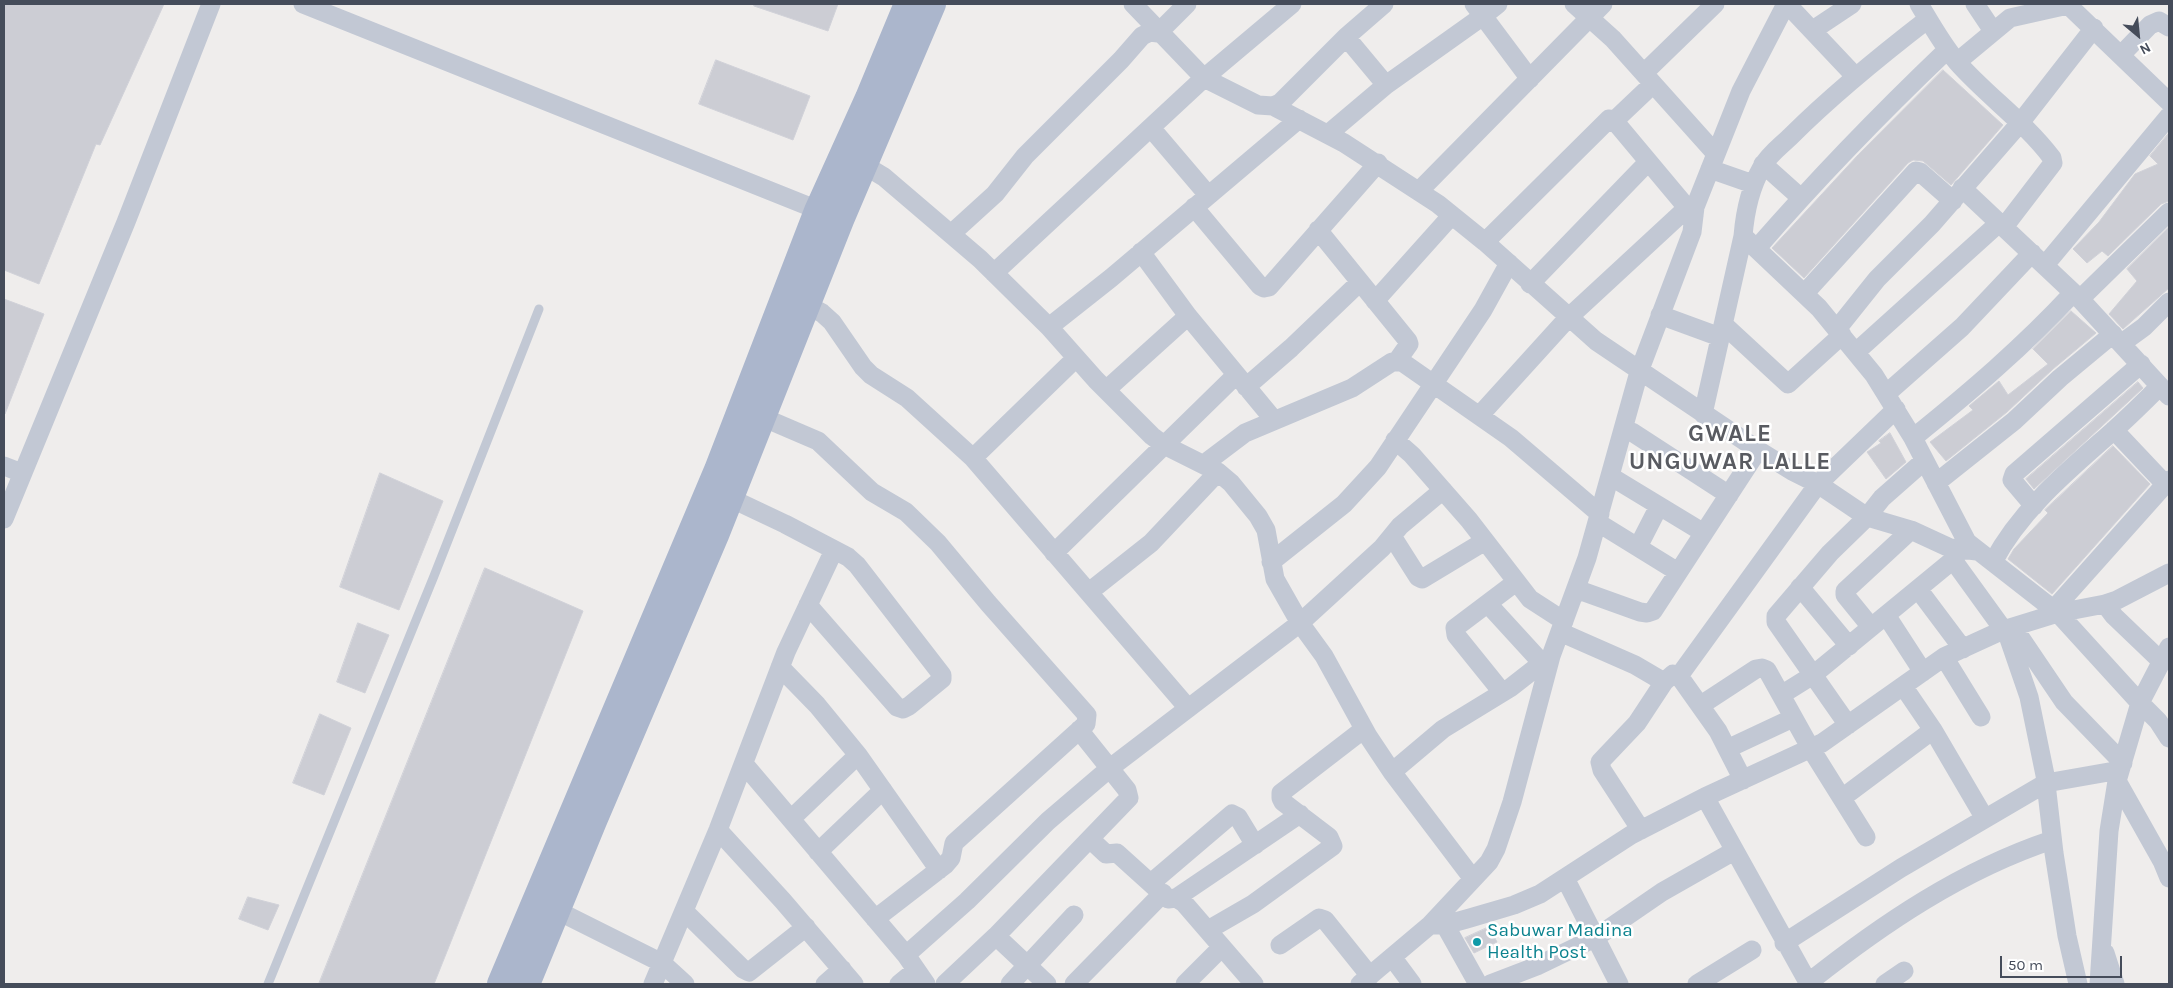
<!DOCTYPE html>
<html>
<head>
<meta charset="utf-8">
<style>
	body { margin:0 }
	#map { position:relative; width:2173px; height:988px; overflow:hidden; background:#efedec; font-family:Karla,sans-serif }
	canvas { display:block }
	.frame { position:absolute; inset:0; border:5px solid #454c5a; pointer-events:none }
	.north { position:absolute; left:2113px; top:10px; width:50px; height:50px; -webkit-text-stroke:4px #fff; paint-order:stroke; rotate:152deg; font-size:14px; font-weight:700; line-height:20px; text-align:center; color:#454c5a }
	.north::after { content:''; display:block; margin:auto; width:18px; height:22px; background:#454c5a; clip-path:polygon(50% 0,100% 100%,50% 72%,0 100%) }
	.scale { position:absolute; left:2000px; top:956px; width:122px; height:22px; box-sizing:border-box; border:2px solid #454c5a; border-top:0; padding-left:6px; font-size:15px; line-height:18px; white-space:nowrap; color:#454c5a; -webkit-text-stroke:4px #fff; paint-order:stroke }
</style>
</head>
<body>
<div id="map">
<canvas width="2173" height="988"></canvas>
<div class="frame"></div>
<div class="north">N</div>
<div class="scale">50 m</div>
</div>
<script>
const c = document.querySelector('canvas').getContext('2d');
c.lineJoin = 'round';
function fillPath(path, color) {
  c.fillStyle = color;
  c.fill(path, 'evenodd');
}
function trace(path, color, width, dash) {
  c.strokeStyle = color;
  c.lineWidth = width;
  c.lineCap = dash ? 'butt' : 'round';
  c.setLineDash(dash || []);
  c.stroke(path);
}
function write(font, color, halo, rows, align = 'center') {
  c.font = font + ' Karla,sans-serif';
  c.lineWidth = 5;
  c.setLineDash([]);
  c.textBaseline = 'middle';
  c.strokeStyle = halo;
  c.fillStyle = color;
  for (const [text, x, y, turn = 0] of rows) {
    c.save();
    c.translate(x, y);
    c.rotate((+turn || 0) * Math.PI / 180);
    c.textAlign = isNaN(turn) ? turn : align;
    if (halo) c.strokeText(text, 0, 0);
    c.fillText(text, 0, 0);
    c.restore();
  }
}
const building = new Path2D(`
	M4 4H164L100 145 96 144 39 284 4 270Z
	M755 4H838L828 31 754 6Z
	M716 60 810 96 793 140 699 104Z
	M1943 70 2003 125 1951 185 1923 161 1913 160 1908 163 1804 278 1772 248 1858 155Z
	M2169 133V201L2161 204 2108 256 2102 251 2087 263 2073 249 2099 222 2135 174 2158 164 2150 156Z
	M2169 227V288L2123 329 2109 314 2137 281 2127 269Z
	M4 299 44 314 5 414H4Z
	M2071 311 2096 333 2053 369 2007 412 1946 461 1930 442 1973 410 1969 406 1999 381 2008 395 2048 364 2033 349Z
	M2138 382 2143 388 2034 489 2026 479Z
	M1890 433 1906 462 1886 479 1867 452 1881 443 1879 441Z
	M2113 446 2150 484 2052 594 2008 559 2014 549 2048 513 2045 510Z
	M380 473 443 501 399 610 340 587Z
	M485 568 583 611 434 984H319Z
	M358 623 389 635 365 693 337 682Z
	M320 714 351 728 324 795 293 783Z
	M248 897 279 905 268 930 239 919Z
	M1489 927 1497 942 1474 953 1465 938Z`);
const lane = new Path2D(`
	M268 984 434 576 539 309`);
const street = new Path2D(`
	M303 4 828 214
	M1133 4 1204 78 1258 105 1273 106 1280 103 1346 37 1384 4
	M1474 4 1530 79
	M1574 4 1613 39 1716 154
	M1787 4 1855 76
	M1919 4C1931 24 1942 44 1957 62 1987 96 2025 122 2052 158L2053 163 2004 227
	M1975 4 1993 31
	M1813 30 1852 4
	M1346 37 1386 85
	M2121 55 2150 25 2159 21 2169 27
	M1957 62 2010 18 2068 5 2169 102
	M1644 73 1715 4
	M1273 106 1344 143 1438 204 1485 242 1596 341 1758 450 1792 471 1818 484 1867 517 1911 530 1950 548 1977 551
	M1614 121 1653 84
	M1151 128 1208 195
	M1328 134 1386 85 1483 16 1498 4
	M1763 164 1801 198
	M864 165 884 177 980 259 1049 327 1096 380 1152 436 1164 445 1218 472 1231 483 1258 516 1266 530 1275 579 1300 623 1324 656 1368 736 1392 772 1473 879
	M1710 169 1753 184
	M1962 188 2080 299 2169 396
	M1419 191 1603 4
	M1194 207 1260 286 1264 288 1269 287 1378 163
	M1318 230 1408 341 1409 344 1397 361
	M951 234 995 194 1025 156 1121 60 1142 36 1150 32 1158 33 1187 4
	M1743 236 1819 308 1874 375 1913 438 1967 542 2058 613 2140 703 2158 721 2169 738
	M1485 242 1609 119 1617 124 1694 216
	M1757 248C1817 179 1881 113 1947 50
	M1141 252 1188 316 1274 420
	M2045 265 2169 116
	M994 273 1204 78 1292 4
	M1530 284 1648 162
	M1804 294 1916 171 1920 172 1953 201
	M2080 299 2169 212
	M1375 301 1452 215
	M807 305 822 313 832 322 863 367 871 375 907 398 973 458 1188 708
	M1660 315 1720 337
	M1723 324 1788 384 1842 335
	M1049 327 1111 278 1299 119
	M1837 329 1877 279 1932 224 2020 123 2094 28
	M2122 343 2144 327 2169 302
	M1856 352 1999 223
	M1246 387 1291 348 1360 282
	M1106 390 1188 316
	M1886 394 1962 327 2032 253
	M1703 414 1743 236C1745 212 1750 188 1762 167 1768 155 1782 145 1791 136 1834 93 1880 56 1928 19
	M1480 415 1568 318 1687 208
	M762 417 818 441 872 492 906 512 938 543 988 603 1087 715 1086 724 954 843 951 858 945 865 875 919
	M2114 430 2165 484
	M1632 432 1729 495
	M1913 438C1970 392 2023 347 2073 293
	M1395 440 1412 455 1469 520 1530 599 1564 621
	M973 458 1076 358
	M1204 464 1245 433 1352 388 1392 362H1402L1511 438 1600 514
	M4 466 22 473
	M1610 476 1704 533
	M1936 483 2014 421 2060 378 2113 334
	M730 498 785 524 848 557 857 565 942 675V679L909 706 903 709 897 707 808 605
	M2034 506 2012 480 2014 474 2141 364
	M4 519 126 222 211 4
	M1597 522 1678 572
	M1392 536 1418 577 1422 579 1485 541
	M1638 547 1659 506
	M1054 553 1236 375
	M1953 560 2008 636 2029 697 2045 775 2054 853 2067 936 2078 984
	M1271 562 1344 504 1378 467 1483 310 1509 263
	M1993 562C2021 509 2069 470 2113 431 2130 416 2145 401 2160 386
	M1800 587 1849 646
	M1576 589 1640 612 1647 613 1653 611 1758 450
	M1918 589 1963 649
	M1089 592 1151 543 1218 472
	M1488 604 1542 663
	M2105 604 2114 616 2161 661
	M2053 610 2169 480
	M1886 615 1923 672
	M1871 627 1845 595V591L1911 530
	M1560 632 1635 665 1664 682
	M2008 636 2014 633 2018 634 2064 702 2123 763
	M1944 657 1981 717
	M780 667 817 705 858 755 939 870
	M1679 676 1818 484 1896 409
	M1903 686 1933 730 1984 817
	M1502 692 1456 635 1455 628 1516 582
	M1781 695 1813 675 1953 560 1960 550
	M1701 705 1756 669 1762 668 1767 670 1811 749 1866 837
	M1848 725 1776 622V616L1830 553 1867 517 1882 498 1924 461
	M1729 748 1793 718
	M744 764 906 955 926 984
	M1392 772 1443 729 1510 688 1551 656
	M2117 781 2162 861 2169 878
	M1705 797 1809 984
	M1842 798 1933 730
	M791 819 858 755
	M718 830 783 901 854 984
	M1641 830 1602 770 1600 762 1637 723 1664 682 1673 674 1679 676 1718 731 1743 780
	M1090 839 1106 854 1117 853 1168 899 1176 898 1184 903 1254 984
	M818 852 883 790
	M1565 878 1619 984
	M1151 883 1232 814 1238 817 1255 845
	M1176 898 1300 814
	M556 910 662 963 685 984
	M684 911 743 969 749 972 806 927
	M1430 925H1445L1470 918 1514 905 1540 894 1631 835 1705 797 1822 743 1944 657 2003 630 2058 613 2105 604 2117 600 2169 573
	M1445 925 1478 984
	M1208 930 1253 904 1333 846 1329 837 1283 802 1281 798V793L1364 729
	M996 936 1047 984
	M1784 943 1901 868 2046 783 2120 770
	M1280 945 1319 918 1325 920 1370 976
	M2105 953 2115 984
	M906 955 967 901 1048 821 1110 768 1300 623 1382 548 1400 526 1443 490
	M1392 957 1412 984
	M1808 983C1882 924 1962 870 2052 840
	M653 984 718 830 786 652 834 550
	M825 984 842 969
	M899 984 916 970
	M945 984 996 936 1129 798 1127 790 1079 730
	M1010 984 1074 915
	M1074 984 1163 893
	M1185 984 1222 947
	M1360 984 1430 925 1489 862 1496 849 1512 802 1551 656 1587 558 1639 372 1692 232 1695 207 1741 91 1786 4
	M1490 984 1537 966 1595 938 1662 892 1734 851
	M1697 984 1752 950
	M1885 984 1904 971
	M2099 984 2109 831 2117 781 2140 703 2169 647`);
const primary = new Path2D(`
	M501 984 718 470 818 211 869 98 908 4
	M526 984 593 821 715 535 840 220 932 4`);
const markers = [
	[1477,942,5,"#0f9aa8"]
];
const cultureNames = [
	["Sabuwar Madina",1487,931],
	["Health Post",1487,953]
];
const districtNames = [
	["GWALE",1730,434],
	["UNGUWAR LALLE",1730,462]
];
fillPath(building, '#cccdd4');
trace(building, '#d0d1d8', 1);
trace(lane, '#c2c8d4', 9);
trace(street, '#c2c8d4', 19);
trace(primary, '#abb6cc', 28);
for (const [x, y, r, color] of markers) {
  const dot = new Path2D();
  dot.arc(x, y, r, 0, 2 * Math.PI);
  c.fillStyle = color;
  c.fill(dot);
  trace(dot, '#fff', 2);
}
write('19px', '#0d838f', '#fff', cultureNames, 'left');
c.letterSpacing = '1px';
write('bold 24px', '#595b61', '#fff', districtNames);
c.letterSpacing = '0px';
</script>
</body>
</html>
